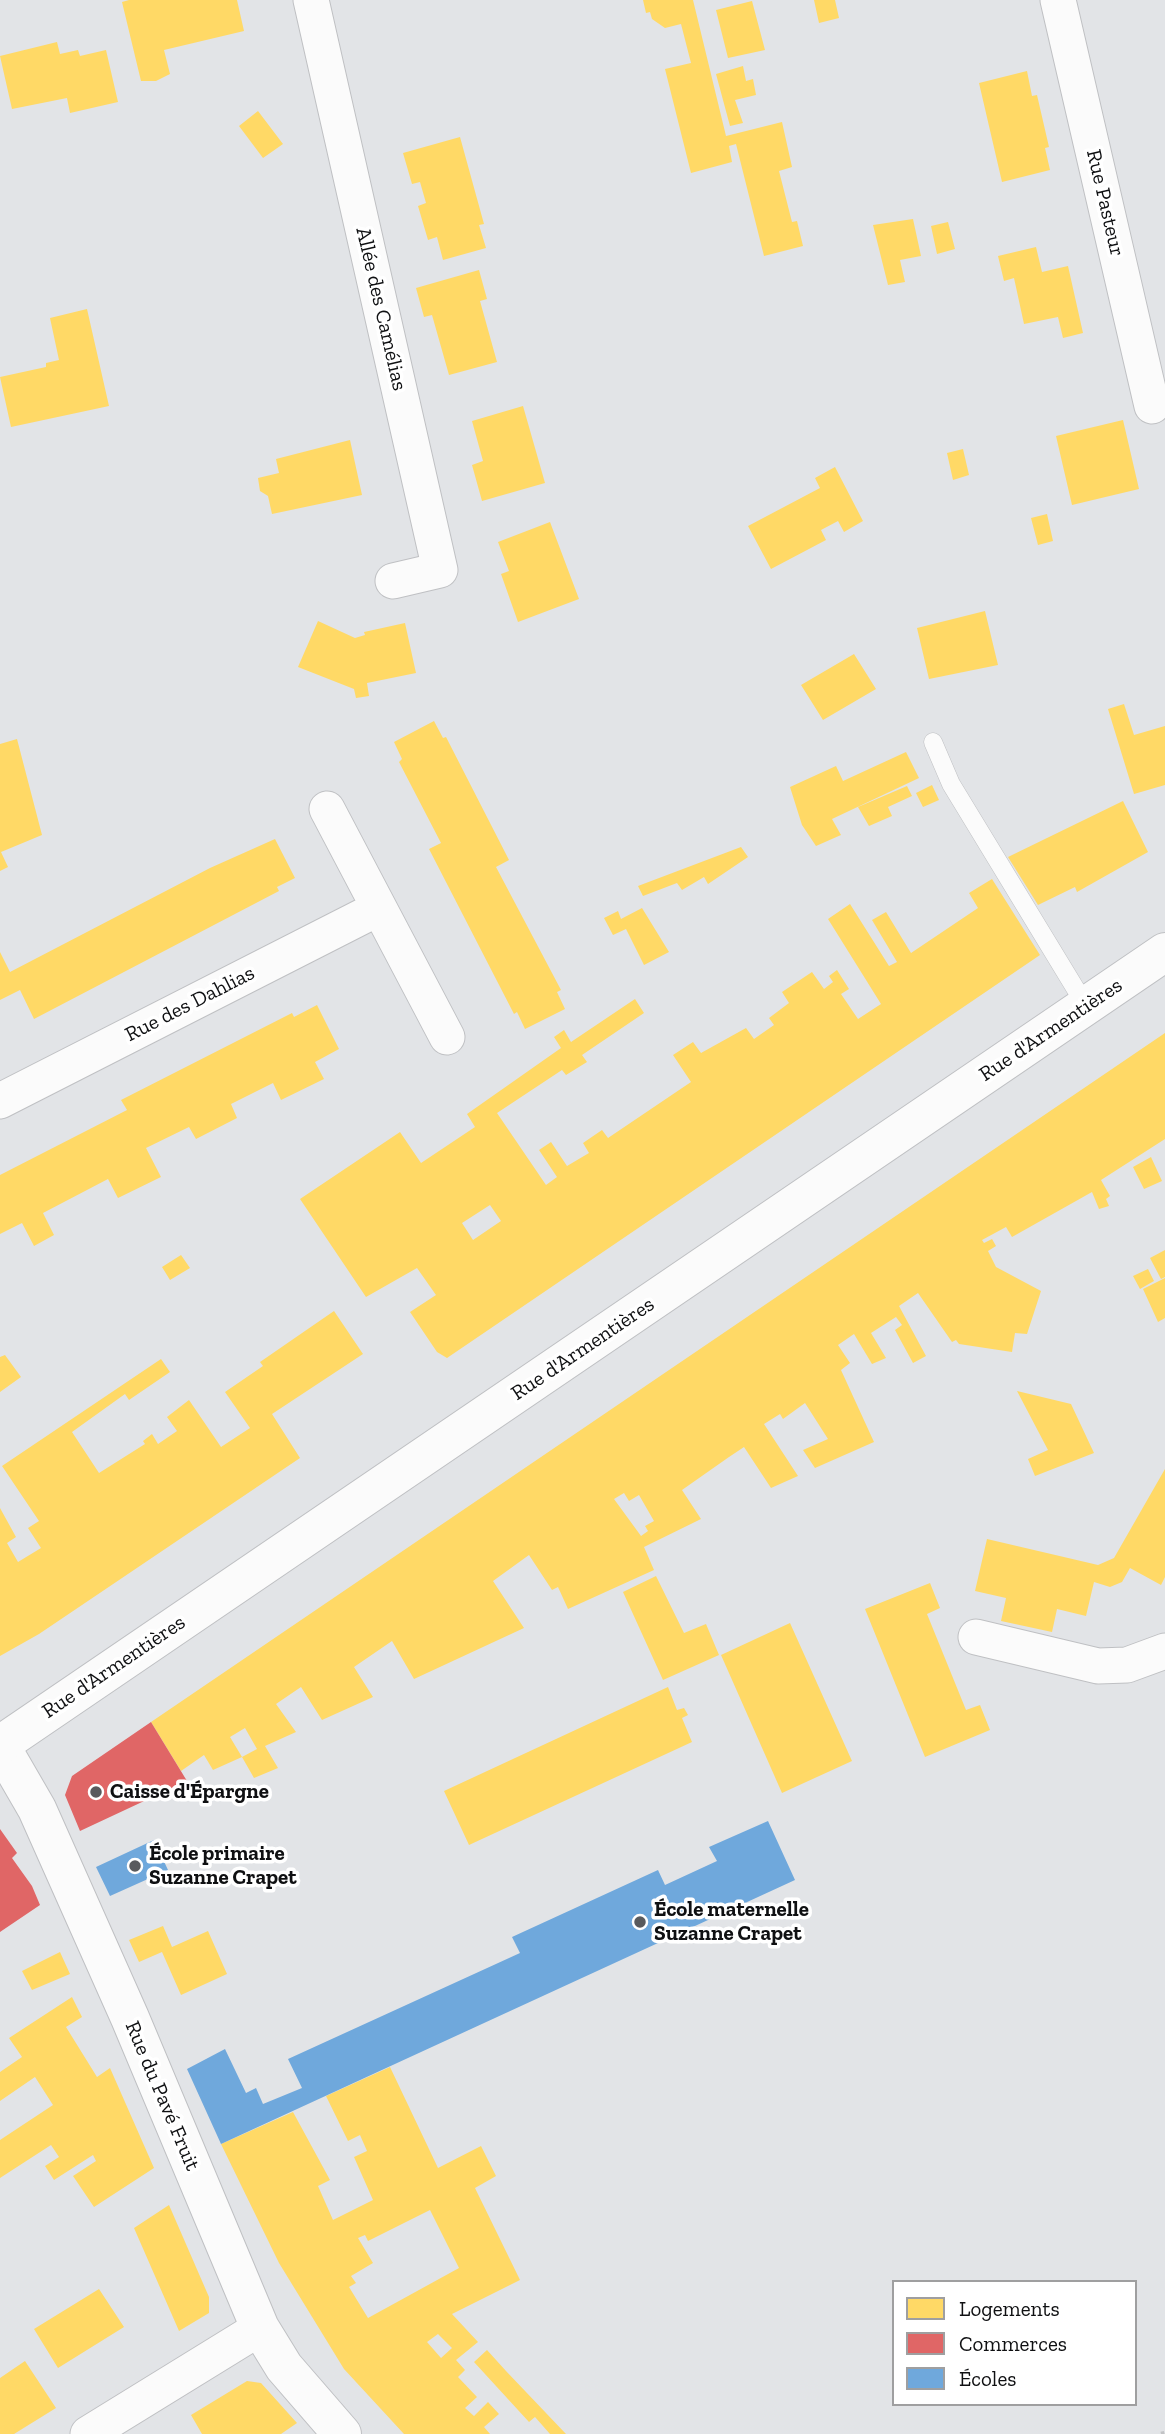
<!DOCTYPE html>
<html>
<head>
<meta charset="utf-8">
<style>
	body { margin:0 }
	#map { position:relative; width:1165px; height:2434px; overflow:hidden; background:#e2e4e7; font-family:"Zilla Slab",serif }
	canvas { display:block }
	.legend { position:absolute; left:892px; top:2280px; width:245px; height:126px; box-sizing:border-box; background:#fff; border:2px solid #9f9fa0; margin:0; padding:9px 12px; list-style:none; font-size:21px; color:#0f1012 }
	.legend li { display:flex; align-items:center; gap:14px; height:35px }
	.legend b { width:35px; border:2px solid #9f9fa0 }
</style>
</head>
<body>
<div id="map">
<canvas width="1165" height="2434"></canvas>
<ul class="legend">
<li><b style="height:19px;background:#ffd966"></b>Logements</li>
<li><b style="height:19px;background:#e06666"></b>Commerces</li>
<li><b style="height:19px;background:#6fa8dc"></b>Écoles</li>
</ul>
</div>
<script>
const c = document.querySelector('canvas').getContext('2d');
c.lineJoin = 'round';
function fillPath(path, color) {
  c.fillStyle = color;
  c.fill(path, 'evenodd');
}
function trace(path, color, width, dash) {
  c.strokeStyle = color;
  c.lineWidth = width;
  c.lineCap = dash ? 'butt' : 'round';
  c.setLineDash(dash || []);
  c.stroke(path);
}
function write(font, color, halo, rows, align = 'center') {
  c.font = font + ' "Zilla Slab",serif';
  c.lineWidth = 7;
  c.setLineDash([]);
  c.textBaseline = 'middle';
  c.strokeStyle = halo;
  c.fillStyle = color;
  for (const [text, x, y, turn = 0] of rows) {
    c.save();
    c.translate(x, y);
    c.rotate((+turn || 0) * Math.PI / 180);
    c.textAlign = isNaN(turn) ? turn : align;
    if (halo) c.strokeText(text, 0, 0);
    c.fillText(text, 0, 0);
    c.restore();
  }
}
const homes = new Path2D(`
	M129 0H237L244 31 164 50 170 74 156 81H141L122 2Z
	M643 0H693L726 136 782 122 792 167 779 171 792 222 797 221 803 246 764 256 736 144 729 146 732 162 691 173 665 69 691 63 681 24 665 28 652 19 650 12 646 13Z
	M814 0H835L839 18 819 23Z
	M752 1 765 50 728 58 716 10Z
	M57 42 60 54 78 50 80 56 106 50 118 102 70 113 67 98 12 109 0 56Z
	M743 66 746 81 753 79 756 95 735 100 743 123 730 126 716 74Z
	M1027 71 1032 96 1037 95 1049 147 1045 148 1050 170 1002 182 979 83Z
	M258 111 283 144 263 158 239 126Z
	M460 137 484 224 479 225 486 248 443 260 437 237 428 240 418 206 426 203 420 182 412 184 403 153Z
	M913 219 921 256 900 260 905 282 888 285 873 225Z
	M948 222 955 249 937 254 931 226Z
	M1036 247 1042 272 1068 266 1083 333 1063 338 1058 317 1024 324 1014 278 1004 281 998 256Z
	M479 270 487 299 480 301 497 362 449 375 432 315 424 317 416 288Z
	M87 309 109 406 11 427 0 377 46 367V363L59 360 50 318Z
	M523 406 545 483 482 501 472 465 483 461 472 421Z
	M1123 420 1139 489 1072 505 1056 436Z
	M350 440 362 495 272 514 268 496 260 491 258 478 279 473 276 459Z
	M963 449 969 475 953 480 947 453Z
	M835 467 863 521 844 532 838 521 821 530 826 540 771 569 748 526 820 488 815 478Z
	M1047 514 1053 541 1038 545 1031 518Z
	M550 522 579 599 518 622 501 574 509 571 498 542Z
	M985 611 998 665 929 679 917 628Z
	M318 621 355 638 365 635 364 632 405 623 416 673 367 683 369 696 356 698 354 689 298 667Z
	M854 654 876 689 823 720 801 685Z
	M1124 704 1134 735 1165 726V785L1134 794 1108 709Z
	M434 721 443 738 446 737 509 860 496 867 561 990 557 992 565 1009 525 1029 517 1012 514 1014 429 849 441 843 399 762 402 759 394 742Z
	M17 739 42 835 1 852 8 867 0 871V744Z
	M906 752 919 778 832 819 841 835 816 846 802 825 790 787 836 766 843 781Z
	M932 785 939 800 923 807 916 793Z
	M907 786 912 796 888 807 892 816 869 826 858 807Z
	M1123 801 1148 852 1077 892 1075 887 1038 905 1008 857Z
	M275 839 295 878 277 887 279 891 34 1019 20 990 0 1000V952L10 972 210 868Z
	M741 847 748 857 708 884 704 877 682 890 677 883 643 896 638 886Z
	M992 879 1040 955 447 1358 437 1352 410 1312 436 1295 417 1268 366 1297 300 1199 400 1132 421 1163 475 1127 467 1114 561 1048 554 1037 564 1030 571 1042 635 999 644 1013 582 1055 587 1062 566 1075 562 1070 497 1113 546 1185 557 1177 539 1150 551 1142 567 1166 589 1153 583 1143 602 1130 608 1138 691 1082 673 1055 693 1042 701 1053 746 1028 754 1039 774 1025 769 1018 789 1003 782 992 812 972 824 989 833 982 829 976 837 970 849 989 841 994 858 1019 881 1004 828 919 850 904 889 966 897 962 872 920 886 912 911 953 978 908 969 893ZM490 1205 501 1221 473 1240 462 1223Z
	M642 908 669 952 644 965 626 929 613 935 604 918 618 911 621 919Z
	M317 1005 339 1049 315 1062 324 1079 281 1100 273 1083 231 1104 237 1118 196 1139 189 1127 146 1148 161 1177 118 1198 108 1179 43 1213 54 1235 34 1246 22 1223 0 1234V1175L127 1110 121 1100 292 1013 294 1017Z
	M1165 1033V1139L1101 1180 1110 1196 1106 1199 1109 1206 1099 1209 1092 1192 1012 1237 1006 1227 982 1240 984 1243 992 1239 996 1246 988 1251 996 1267 1041 1291 1027 1334 1015 1333 1012 1352 959 1344 956 1340 952 1342 918 1293 899 1306 926 1356 913 1363 895 1330 902 1325 896 1317 871 1333 886 1358 872 1364 854 1334 838 1345 850 1363 841 1370 874 1442 815 1468 803 1450 828 1439 805 1403 783 1419 780 1414 764 1424 798 1476 771 1488 744 1447 729 1457 682 1490 701 1519 644 1547 654 1570 568 1609 558 1587 552 1590 529 1555 493 1581 524 1628 414 1679 392 1641 354 1667 373 1697 322 1720 301 1687 276 1704 296 1732 265 1746 278 1768 254 1778 242 1757 213 1770 204 1755 181 1771 151 1722ZM624 1493 629 1501 639 1495 654 1521 645 1526 648 1531 641 1536 614 1499ZM245 1728 257 1749 242 1757 230 1737Z
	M1151 1157 1162 1181 1144 1189 1133 1167Z
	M1165 1250V1277L1161 1279 1150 1258Z
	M181 1255 190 1268 170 1280 162 1267Z
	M1148 1269 1154 1281 1140 1289 1133 1276Z
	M1165 1278V1318L1158 1322 1143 1289Z
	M334 1311 363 1354 272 1414 300 1458 39 1634 0 1656V1508L16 1537 7 1543 18 1562 41 1548 28 1528 39 1521 2 1466 161 1359 170 1372 129 1400 125 1394 72 1432 99 1473 145 1444 143 1441 152 1434 158 1444 177 1431 167 1417 189 1400 221 1447 250 1428 225 1392 263 1366 260 1362Z
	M5 1355 21 1377 0 1392V1357Z
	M1017 1391 1071 1404 1094 1453 1035 1476 1028 1459 1048 1450Z
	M1165 1469V1577L1161 1585 1130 1568 1122 1582 1110 1587 1094 1582 1086 1616 1057 1609 1052 1632 1001 1621 1006 1598 975 1591 987 1539 1098 1565 1114 1558Z
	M656 1576 684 1633 706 1624 719 1655 663 1680 623 1592Z
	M930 1583 940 1608 927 1614 966 1710 980 1705 990 1730 925 1757 865 1609Z
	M790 1623 852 1761 782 1793 721 1655Z
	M668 1687 677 1710 684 1708 688 1715 682 1718 692 1742 469 1845 444 1791Z
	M163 1926 172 1947 208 1931 227 1974 181 1995 162 1952 139 1962 129 1940Z
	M60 1952 70 1974 32 1990 22 1971Z
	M72 1997 82 2017 66 2027 97 2077 110 2068 154 2168 94 2207 73 2176 96 2161 93 2155 54 2180 45 2166 59 2157 51 2145 0 2178V2140L53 2105 35 2077 0 2101V2072L22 2057 9 2038Z
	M390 2067 438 2168 481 2146 496 2176 475 2188 520 2280 452 2314 478 2342 456 2360 465 2370 458 2377 477 2397 465 2408 474 2416 488 2402 499 2414 484 2427 490 2434H404L344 2369 279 2263 221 2144 293 2112 330 2180 318 2186 333 2220 373 2200 354 2157 367 2151 360 2135 348 2141 326 2096ZM430 2210 459 2268 368 2318 349 2287 356 2283 351 2276 373 2263 358 2238 365 2235 368 2241ZM438 2334 452 2348 441 2358 427 2342Z
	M169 2205 209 2297V2313L179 2331 134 2228Z
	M99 2289 124 2327 58 2368 34 2329Z
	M487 2350 506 2371 566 2434H550L535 2417 529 2422 474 2362Z
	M25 2361 56 2408 14 2434H0V2378Z
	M247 2381 261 2383 297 2423 281 2434H202L191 2415Z`);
const shops = new Path2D(`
	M151 1722 187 1781 80 1831 65 1795 72 1776Z
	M0 1829 17 1853 12 1858 32 1886 40 1905 0 1932Z`);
const schools = new Path2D(`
	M768 1821 795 1880 221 2144 187 2069 225 2049 246 2093 256 2088 263 2104 302 2088 288 2059 520 1953 512 1937 658 1870 665 1885 717 1861 709 1847Z
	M154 1840 168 1870 110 1896 96 1867Z`);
const path = new Path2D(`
	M1161 2434 1165 2433`);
const service = new Path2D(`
	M933 742 951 784 1086 1006`);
const minor = new Path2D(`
	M311 0 440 570 393 581
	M1058 0 1152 406
	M327 809 447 1037
	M0 1101 379 908
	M976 1637 1098 1666 1127 1665 1165 1651
	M88 2434 260 2328`);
const tertiary = new Path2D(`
	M0 1745 37 1809 130 2018 260 2328 284 2367 342 2434`);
const secondary = new Path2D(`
	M0 1745 1165 952`);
const markers = [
	[96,1792,7,"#595a5d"],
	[135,1866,7,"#595a5d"],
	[640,1922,7,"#595a5d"]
];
const streetNames = [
	["Rue Pasteur",1105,203,77],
	["Allée des Camélias",381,309,77],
	["Rue des Dahlias",190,1004,-27],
	["Rue d'Armentières",1051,1030,-34],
	["Rue d'Armentières",583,1349,-34],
	["Rue d'Armentières",114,1667,-34],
	["Rue du Pavé Fruit",162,2096,67]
];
const poiNames = [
	["Caisse d'Épargne",110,1792],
	["École primaire",149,1854],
	["Suzanne Crapet",149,1878],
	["École maternelle",654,1910],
	["Suzanne Crapet",654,1934]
];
fillPath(homes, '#ffd966');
fillPath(shops, '#e06666');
fillPath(schools, '#6fa8dc');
trace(service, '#bfc0c3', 19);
trace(minor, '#bfc0c3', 37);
trace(tertiary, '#bfc0c3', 40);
trace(secondary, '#bfc0c3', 40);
trace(path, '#c3c4c6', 4.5, [3.5, 3.5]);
trace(service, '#fbfbfb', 18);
trace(minor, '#fbfbfb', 35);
trace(tertiary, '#fbfbfb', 38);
trace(secondary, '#fbfbfb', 38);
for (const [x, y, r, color] of markers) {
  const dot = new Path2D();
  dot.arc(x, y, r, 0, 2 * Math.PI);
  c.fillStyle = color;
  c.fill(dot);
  trace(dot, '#fff', 2.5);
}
write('21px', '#0f1012', '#fff', streetNames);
write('bold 21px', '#0f1012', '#fff', poiNames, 'left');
</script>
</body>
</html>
